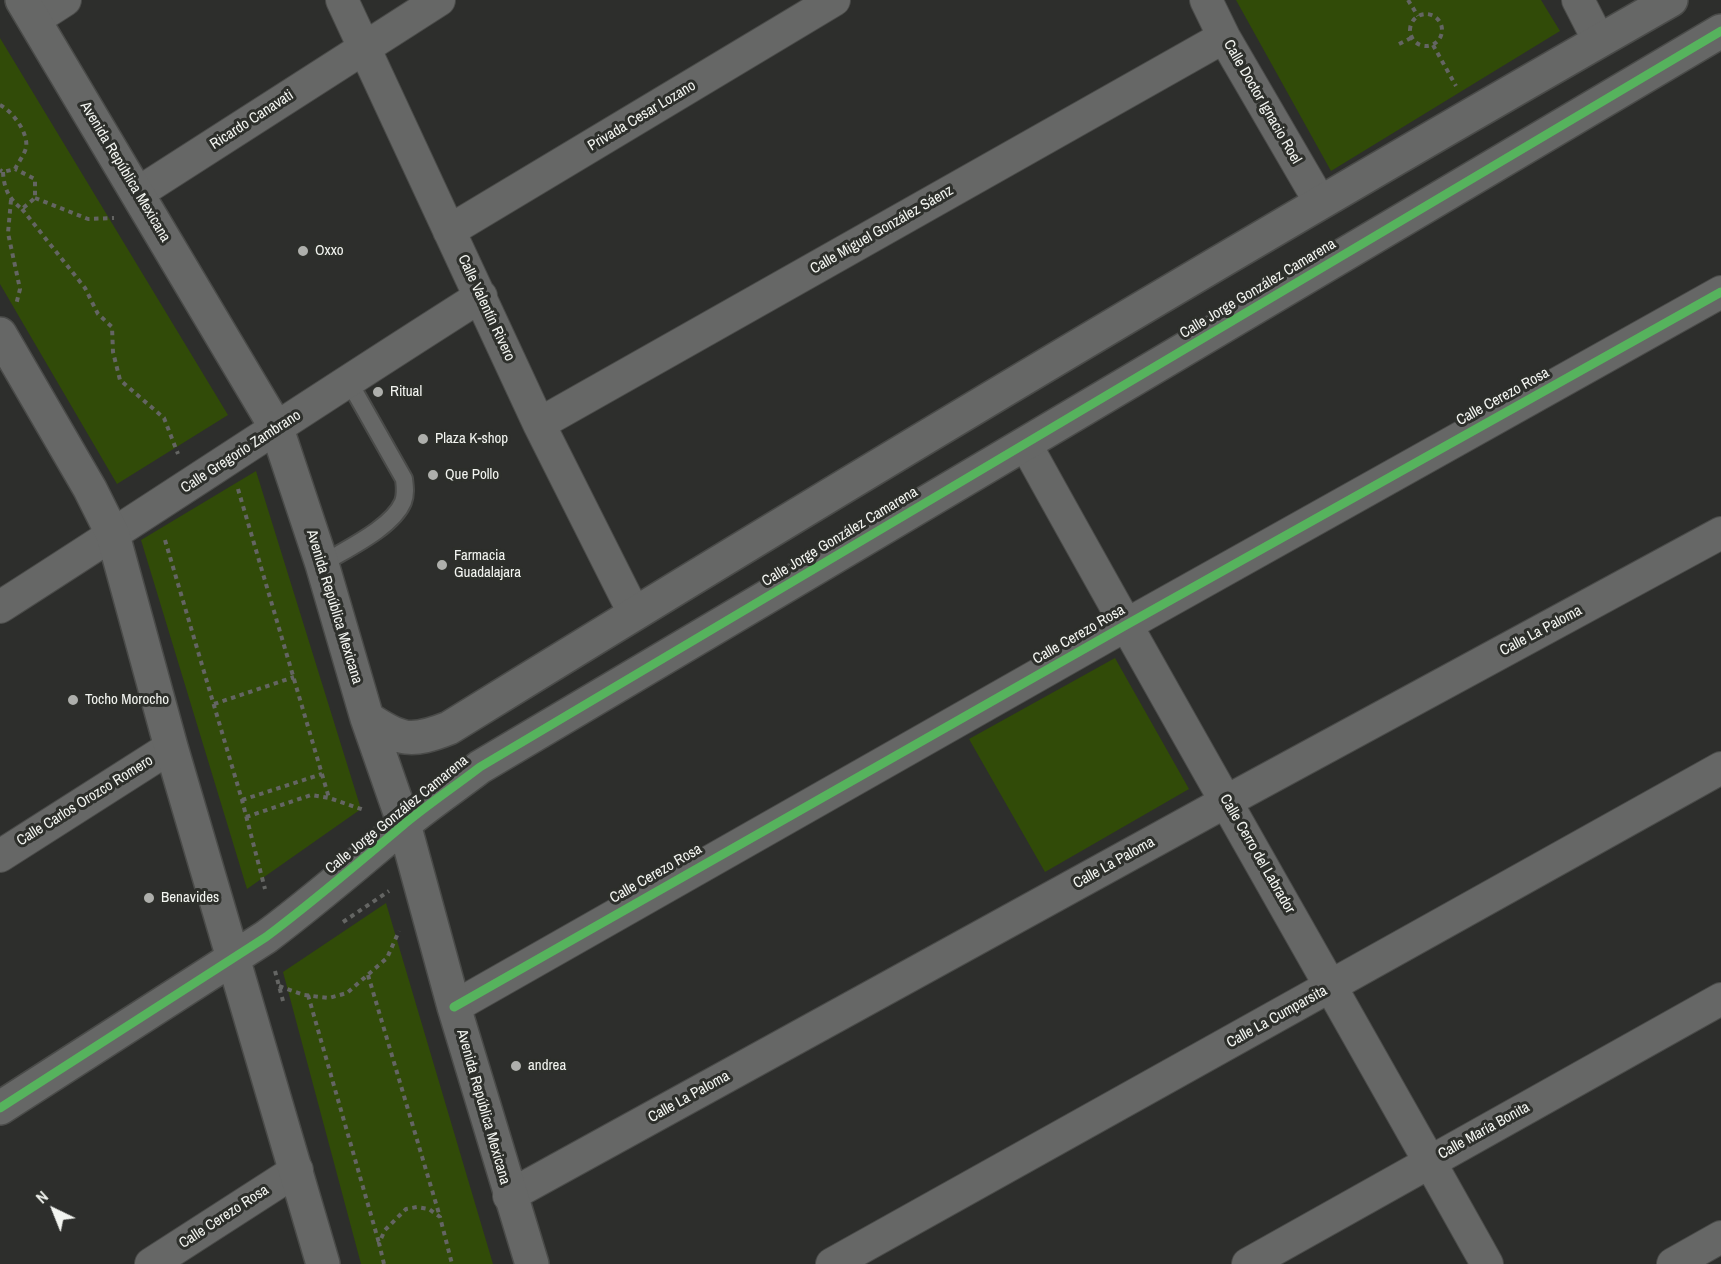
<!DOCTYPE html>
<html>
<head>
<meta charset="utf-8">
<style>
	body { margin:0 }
	#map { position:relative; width:1721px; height:1264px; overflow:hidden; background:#2d2e2c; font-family:"Archivo Narrow",sans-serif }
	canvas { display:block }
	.north { position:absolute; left:24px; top:1180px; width:60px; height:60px; -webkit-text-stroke:4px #2d2f2b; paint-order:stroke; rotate:317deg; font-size:16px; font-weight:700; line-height:24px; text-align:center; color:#f3f5f1 }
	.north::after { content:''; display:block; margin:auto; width:21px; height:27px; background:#f3f5f1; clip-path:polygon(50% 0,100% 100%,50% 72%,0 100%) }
</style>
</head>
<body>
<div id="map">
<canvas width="1721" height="1264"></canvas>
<div class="north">N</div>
</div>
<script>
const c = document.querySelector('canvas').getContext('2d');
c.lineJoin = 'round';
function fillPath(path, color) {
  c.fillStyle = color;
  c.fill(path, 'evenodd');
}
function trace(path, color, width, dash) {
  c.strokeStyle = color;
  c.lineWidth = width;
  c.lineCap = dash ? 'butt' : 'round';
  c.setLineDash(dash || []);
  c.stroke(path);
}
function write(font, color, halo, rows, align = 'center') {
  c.font = font + ' "Archivo Narrow",sans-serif';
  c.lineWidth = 6;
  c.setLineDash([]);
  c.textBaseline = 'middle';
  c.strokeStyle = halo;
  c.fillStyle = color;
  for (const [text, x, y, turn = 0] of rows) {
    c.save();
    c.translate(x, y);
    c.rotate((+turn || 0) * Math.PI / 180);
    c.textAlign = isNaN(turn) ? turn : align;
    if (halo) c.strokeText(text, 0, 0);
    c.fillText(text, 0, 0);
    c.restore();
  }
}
const green = new Path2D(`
	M1236 0H1541L1560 31 1331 171Z
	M0 38 228 415 117 484 0 284Z
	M256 471 361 809 247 889 141 540Z
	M1115 658 1189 789 1045 872 969 739Z
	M386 903 493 1264H361L283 972Z`);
const path = new Path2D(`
	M1408 0 1418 16
	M1410 30a16 16 0 1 1 32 0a16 16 0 1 1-32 0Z
	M1399 44 1411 38
	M1433 45 1456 86
	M0 105C12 111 29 133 26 148 24 155 18 163 15 169L3 172 0 170
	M3 172C4 189 9 199 22 209L35 198V179L15 169
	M35 198 88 219 114 218
	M11 200 8 233 20 289 16 305
	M22 209 85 288 98 314 112 327 113 352 120 380 164 418 178 454
	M238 489 329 798
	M165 540 242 800 265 889
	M214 704 294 677
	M242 800 322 774
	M246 817 311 795 329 798 364 810
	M343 922 389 891
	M275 971 283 1001
	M368 975 440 1217
	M279 986 304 995 329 998 347 993 387 958 399 931
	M308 995 379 1243
	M384 1264 379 1243 385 1230 406 1209 417 1207 429 1209 440 1217 452 1264`);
const lane = new Path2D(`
	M322 564C346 549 392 528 403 502 406 494 405 487 404 479L348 380`);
const street = new Path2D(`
	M342 0 539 424 634 613
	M1206 0 1224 37 1320 202
	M1578 0 1599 41
	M34 20 65 0
	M138 193 439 0
	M449 231 834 0
	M539 424 1224 37
	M1026 445C1177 719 1334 990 1487 1264
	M0 607C161 504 320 398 481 296
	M0 856 171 747
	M454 1007 1126 625 1721 292
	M509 1196 1227 801 1721 533
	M151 1264 297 1170
	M832 1264 1721 768
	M1248 1264 1721 999
	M1673 1264 1721 1237`);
const secondary = new Path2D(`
	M22 0 277 429 322 564 367 718 404 824 454 1007 532 1264
	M0 334 90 489 113 535 171 747 323 1264
	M367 718C401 741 411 743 449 728 852 479 1259 235 1671 0
	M0 1108 266 937C314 901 356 865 402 826 427 805 454 787 480 767L1721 31`);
const cycleway = new Path2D(`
	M454 1007 1126 625 1721 292
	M0 1108 266 937C314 901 356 865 402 826 427 805 454 787 480 767L1721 31`);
const markers = [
	[303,251,6,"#aeafac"],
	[378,392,6,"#aeafac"],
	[423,439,6,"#aeafac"],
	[433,475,6,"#aeafac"],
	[442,565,6,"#aeafac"],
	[73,700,6,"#aeafac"],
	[149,898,6,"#aeafac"],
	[516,1066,6,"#aeafac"]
];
const streetNames = [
	["Calle Doctor Ignacio Roel",1262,102,60],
	["Privada Cesar Lozano",642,116,-31],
	["Ricardo Canavati",252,120,-33],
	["Avenida República Mexicana",125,172,59],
	["Calle Miguel González Sáenz",882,230,-30],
	["Calle Jorge González Camarena",1258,289,-31],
	["Calle Valentín Rivero",486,308,65],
	["Calle Cerezo Rosa",1503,397,-29],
	["Calle Gregorio Zambrano",241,452,-33],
	["Calle Jorge González Camarena",840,537,-31],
	["Avenida República Mexicana",334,607,73],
	["Calle La Paloma",1541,631,-28],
	["Calle Cerezo Rosa",1079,635,-30],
	["Calle Carlos Orozco Romero",85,801,-32],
	["Calle Jorge González Camarena",397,815,-39],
	["Calle Cerro del Labrador",1257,854,60],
	["Calle La Paloma",1114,863,-29],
	["Calle Cerezo Rosa",656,874,-30],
	["Calle La Cumparsita",1277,1017,-29],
	["Calle La Paloma",689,1097,-29],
	["Avenida República Mexicana",483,1107,74],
	["Calle María Bonita",1484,1131,-29],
	["Calle Cerezo Rosa",224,1217,-33]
];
const poiNames = [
	["Oxxo",315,251],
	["Ritual",390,392],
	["Plaza K-shop",435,439],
	["Que Pollo",445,475],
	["Farmacia",454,556],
	["Guadalajara",454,573],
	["Tocho Morocho",85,700],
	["Benavides",161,898],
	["andrea",528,1066]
];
fillPath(green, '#314b08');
trace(lane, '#4a4b49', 20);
trace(street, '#4a4b49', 34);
trace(secondary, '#4a4b49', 36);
trace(path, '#646563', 4, [4.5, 4.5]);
trace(lane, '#666766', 16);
trace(street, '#666766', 32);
trace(secondary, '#666766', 33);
trace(cycleway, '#56b35d', 9);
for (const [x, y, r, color] of markers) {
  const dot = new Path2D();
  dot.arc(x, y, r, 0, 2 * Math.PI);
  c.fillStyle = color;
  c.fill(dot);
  trace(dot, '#2d2f2b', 2);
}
write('15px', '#f3f5f1', '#2d2f2b', streetNames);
write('15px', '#f3f5f1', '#2d2f2b', poiNames, 'left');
</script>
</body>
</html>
